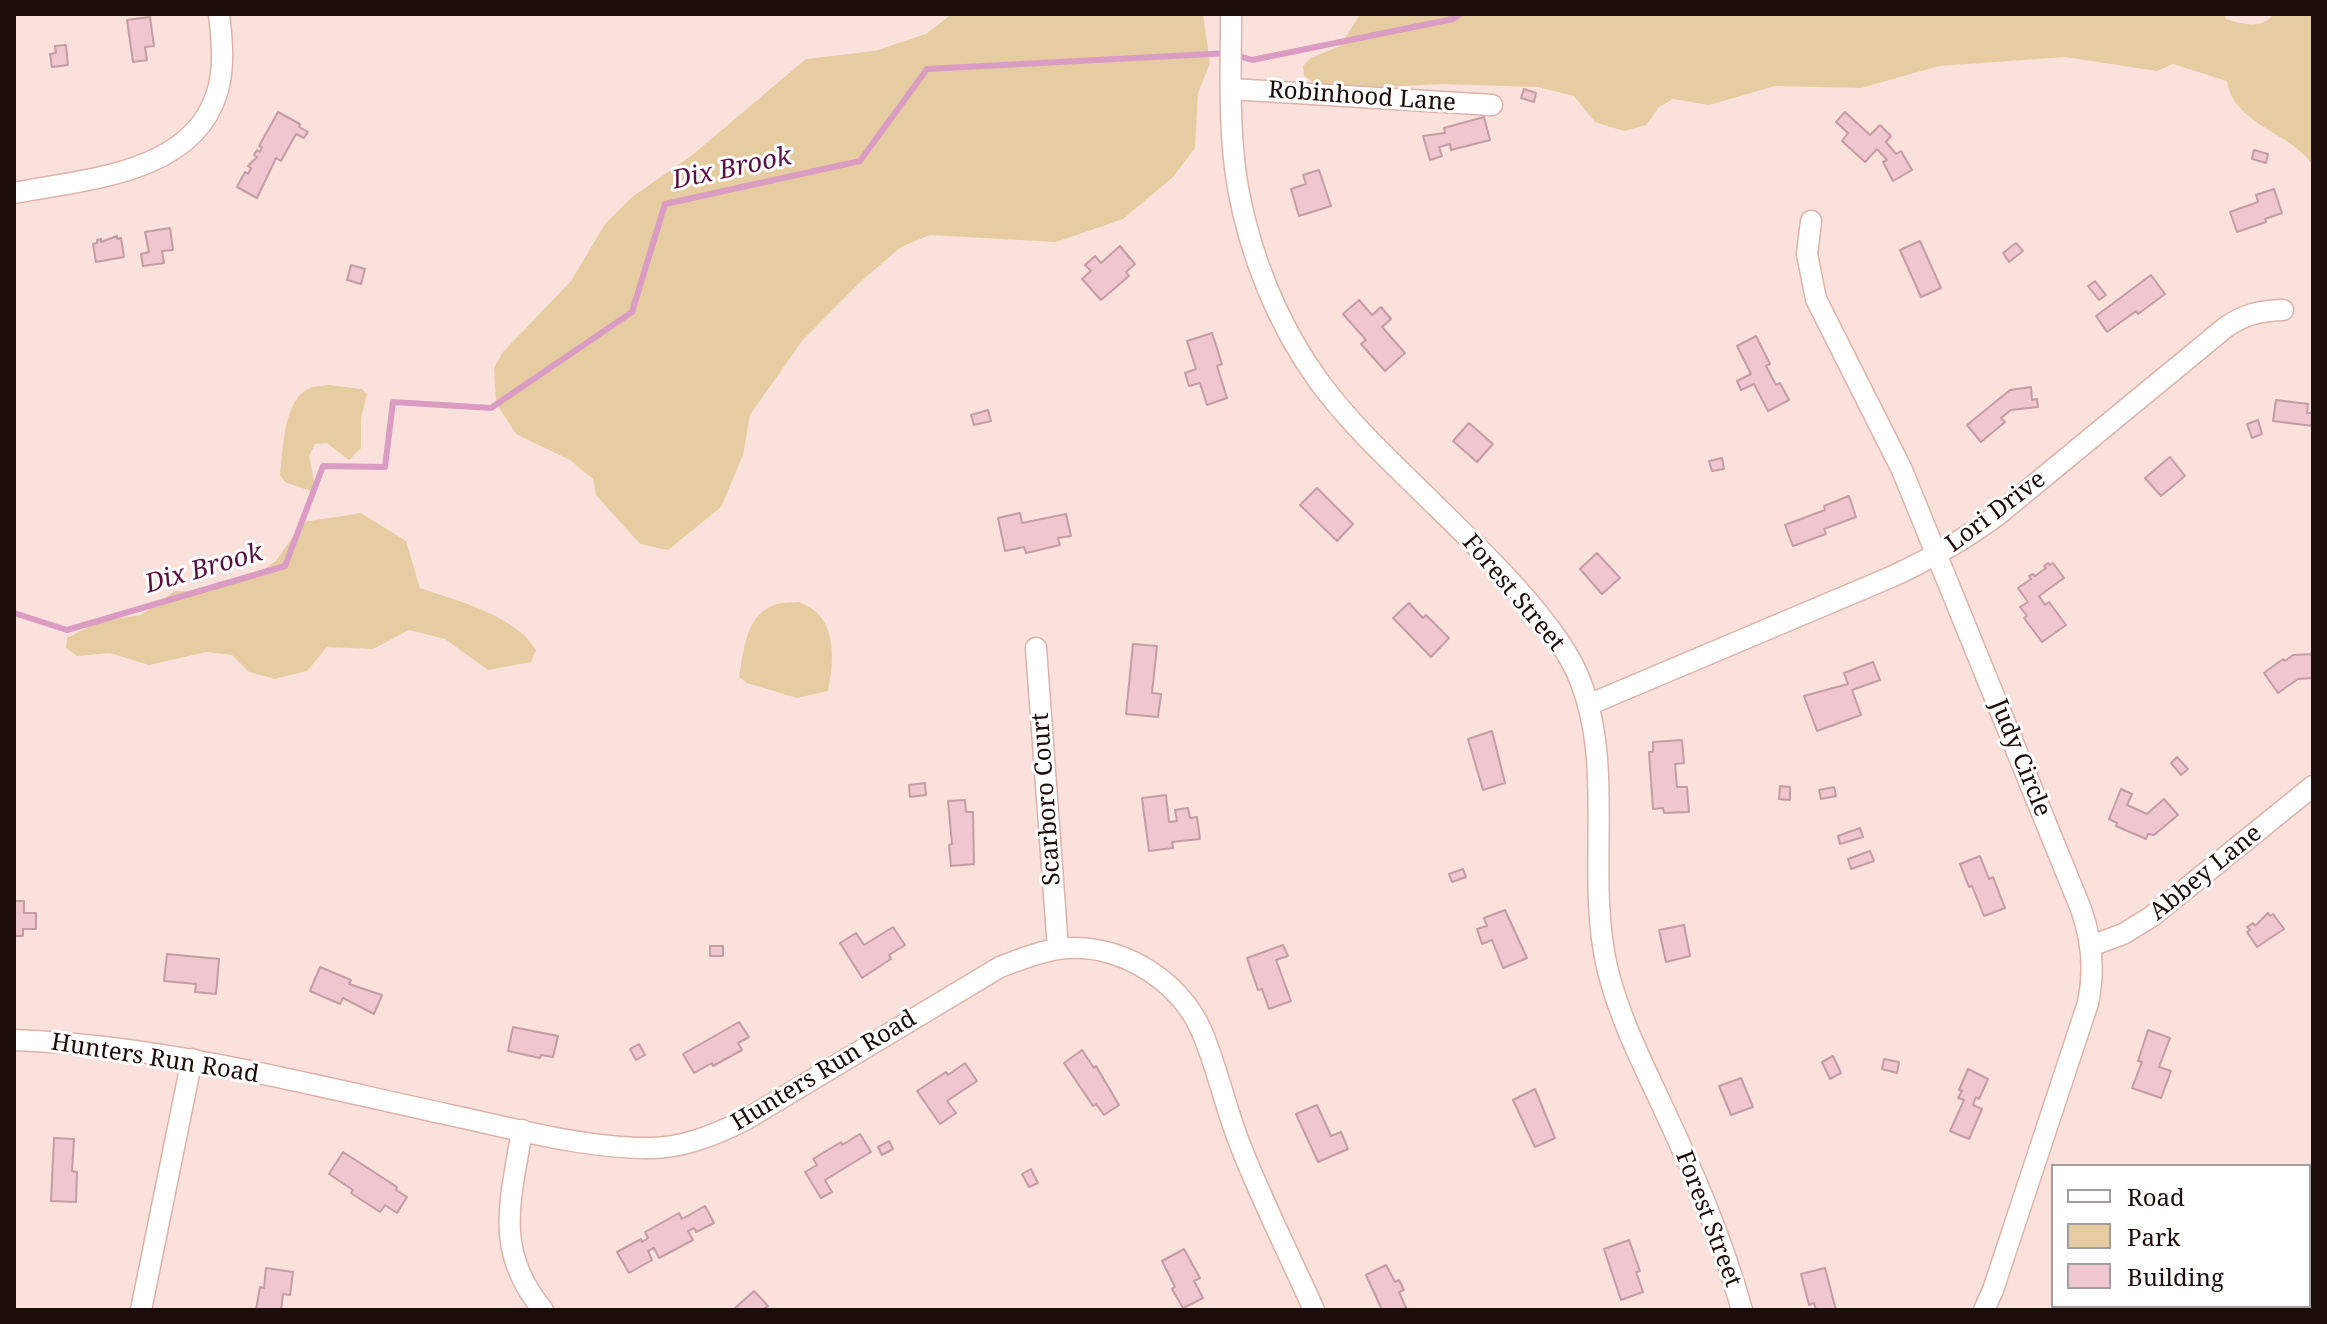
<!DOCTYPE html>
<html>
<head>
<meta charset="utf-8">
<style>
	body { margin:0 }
	#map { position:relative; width:2327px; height:1324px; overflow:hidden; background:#fae1dc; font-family:"Noto Serif",serif }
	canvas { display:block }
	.frame { position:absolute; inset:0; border:16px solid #1a0d0a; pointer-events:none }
	.legend { position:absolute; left:2051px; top:1164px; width:260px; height:144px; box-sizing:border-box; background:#fff; border:2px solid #a39e9d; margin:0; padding:10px 14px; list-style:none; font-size:24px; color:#1a0d0a }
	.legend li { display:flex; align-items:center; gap:16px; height:40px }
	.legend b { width:40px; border:2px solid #a39e9d }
</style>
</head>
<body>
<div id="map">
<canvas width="2327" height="1324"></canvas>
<div class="frame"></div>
<ul class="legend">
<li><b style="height:10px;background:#fff"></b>Road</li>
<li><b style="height:22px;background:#e6cca1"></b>Park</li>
<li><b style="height:22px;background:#f0c7ce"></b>Building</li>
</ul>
</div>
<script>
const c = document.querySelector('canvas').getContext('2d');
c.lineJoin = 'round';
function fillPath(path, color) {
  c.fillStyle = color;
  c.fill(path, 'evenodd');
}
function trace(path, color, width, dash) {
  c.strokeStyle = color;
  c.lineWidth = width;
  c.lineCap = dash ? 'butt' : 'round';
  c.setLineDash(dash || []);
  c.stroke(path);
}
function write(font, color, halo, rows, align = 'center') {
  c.font = font + ' "Noto Serif",serif';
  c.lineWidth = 6;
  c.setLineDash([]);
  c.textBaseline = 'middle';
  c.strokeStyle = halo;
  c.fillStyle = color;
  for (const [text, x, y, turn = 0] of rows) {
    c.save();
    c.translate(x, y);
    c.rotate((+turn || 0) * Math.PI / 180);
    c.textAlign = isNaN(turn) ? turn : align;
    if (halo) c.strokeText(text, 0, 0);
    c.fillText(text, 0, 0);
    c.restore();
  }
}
const green = new Path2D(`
	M952 14H1203L1210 63 1198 93 1195 148 1173 177 1123 219 1056 242 930 235 901 247 859 283 802 341 750 415 743 455 721 507 668 550 640 544 596 495 593 479 570 460 516 434 496 403 494 368 503 352 571 281 605 224 632 197 691 156 806 59 875 51 926 34Z
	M1360 14H2223L2226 19C2243 24 2261 30 2274 14H2313V165C2290 132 2233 124 2227 81L2173 64 2157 71 2065 57 1939 66 1861 88 1775 86 1709 105 1673 99 1659 107 1646 125 1624 131 1595 122 1574 96 1537 87 1442 84 1325 90 1304 76 1303 66 1311 58 1340 46Z
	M329 385 362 389 367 394 361 418V448L349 460 327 443 315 444 309 456 316 490 314 492 285 482 280 475C283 451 283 399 310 388 315 386 323 386 329 385Z
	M361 513 406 541 420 588C457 601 515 615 536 650L531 662 488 670 445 639 409 630 373 649 327 647 307 671 275 679 249 672 232 655 206 652 149 665 110 653 77 656 66 648 67 638 100 621 141 615 175 591 206 592 255 576 276 561 303 522Z
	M800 602C805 605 812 608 816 612 837 631 833 667 828 691L797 698 747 683 739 677C744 651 745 616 774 605 781 602 792 603 800 602Z`);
const stream = new Path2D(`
	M14 613 67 630 285 566 323 466 385 467 393 402 491 408 632 312 665 204 860 161 927 69 1229 53 1252 60 1453 19 1460 14`);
const building = new Path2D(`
	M150 17 154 46 145 47 147 60 133 62 127 20Z
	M66 45 68 65 52 67 50 54 56 53 55 46Z
	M1524 89 1536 93 1534 102 1521 98Z
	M278 112 300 124 299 127 308 132 304 138 296 134 281 161 276 158 257 198 237 187 245 172 248 174 251 168 248 166 257 157 254 155 257 150 260 152 262 147 259 146Z
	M1845 112 1870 135 1880 125 1891 136 1886 142 1896 154 1901 151 1912 170 1893 181 1883 162 1887 160 1877 149 1865 162 1842 141 1848 133 1836 122Z
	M1484 117 1490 140 1451 150 1450 144 1439 147 1442 156 1430 160 1423 136 1445 133 1444 128Z
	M2254 150 2268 154 2266 163 2252 159Z
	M1319 170 1331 206 1299 216 1291 189 1306 184 1303 175Z
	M2274 189 2282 213 2265 219 2266 222 2237 232 2230 212 2258 202 2256 195Z
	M170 228 173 250 162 251 164 263 143 266 141 254 149 252 145 232Z
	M117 236V239L121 238 124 257 96 262 93 244 97 243V240L101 239V242Z
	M1920 241 1941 288 1921 297 1900 250Z
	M2016 243 2023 251 2009 262 2003 253Z
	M1120 246 1135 264 1126 272 1129 276 1101 300 1082 279 1091 271 1085 265 1095 256 1101 263Z
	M351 265 365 269 361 284 347 280Z
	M2151 275 2165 294 2138 314 2136 311 2107 332 2096 316Z
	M2095 281 2106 295 2099 300 2088 286Z
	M1359 300 1372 315 1381 307 1391 319 1382 327 1405 353 1385 371 1361 344 1366 340 1343 314Z
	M1212 333 1222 364 1217 366 1227 398 1207 405 1200 383 1189 386 1185 373 1196 369 1187 341Z
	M1756 336 1770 364 1766 366 1776 385 1780 383 1789 400 1768 411 1754 384 1741 390 1737 381 1751 374 1737 346Z
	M2031 387 2032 400 2037 399 2038 407 2011 410 2001 418 2005 422 1981 442 1967 425 2010 390Z
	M2276 400 2308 404 2307 413H2313V426L2273 421Z
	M988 410 991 421 974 425 971 415Z
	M2258 420 2262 434 2252 438 2247 424Z
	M1469 423 1493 444 1477 462 1453 441Z
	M2170 457 2185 476 2161 496 2145 478Z
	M1722 458 1724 469 1712 471 1709 461Z
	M1317 488 1353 524 1337 541 1300 505Z
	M1849 496 1856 517 1824 529 1826 534 1793 546 1785 525 1825 510 1824 506Z
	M1020 513 1022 523 1066 514 1071 536 1058 538 1060 545 1026 553 1024 547 1005 551 998 518Z
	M1597 553 1620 578 1602 594 1580 569Z
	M2048 563 2050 565 2053 563 2064 578 2039 596 2045 605 2049 602 2066 625 2042 642 2024 618 2027 616 2020 607 2028 602 2018 588 2031 579 2029 576 2033 574 2035 576 2046 568 2044 566Z
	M1409 603 1423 618 1426 615 1449 638 1431 657 1393 618Z
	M1133 644 1157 646 1152 693 1161 694 1158 717 1126 714Z
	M2313 654V678L2298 679 2278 693 2264 673 2283 659 2285 661 2293 655Z
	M1873 662 1880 680 1852 690 1861 715 1817 731 1804 696 1848 684 1844 673Z
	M1492 731 1505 783 1483 790 1468 739Z
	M1682 740 1684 763 1675 764 1677 787H1687L1689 812 1664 813 1663 808 1653 809 1649 752H1653V742Z
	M2177 757 2188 769 2181 775 2171 763Z
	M925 783 926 795 910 797 909 785Z
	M1780 786 1790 787V800L1779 799Z
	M1834 787 1836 796 1821 799 1819 790Z
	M2121 789 2132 794 2127 805 2147 814 2164 799 2178 815 2154 835 2148 834 2146 839 2116 826 2117 823 2109 819Z
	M1166 795 1169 822 1177 821 1175 810 1188 808 1190 818 1197 817 1200 839 1172 842 1173 848 1149 851 1142 798Z
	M965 800 966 812H973L974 864 951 866 949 845 952 844 948 801Z
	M1860 828 1863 837 1840 844 1838 836Z
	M1870 851 1874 861 1851 869 1848 859Z
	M1980 856 1989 879 1993 877 2005 908 1984 916 1972 886 1969 887 1960 864Z
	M1463 869 1466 877 1452 882 1449 874Z
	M14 901H24V913H36V929H23V936H14Z
	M1505 910 1527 958 1503 968 1492 940 1482 944 1477 929 1487 926 1484 918Z
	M2268 913 2270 916 2273 914 2284 929 2257 947 2247 932 2250 930 2247 927 2253 923 2255 926Z
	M1684 925 1690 956 1666 962 1659 930Z
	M893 927 905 945 889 955 891 959 862 978 840 943 856 933 864 945Z
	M1283 945 1288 956 1276 960 1291 1001 1269 1009 1262 989 1258 990 1247 958Z
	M710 946H723V956H710Z
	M167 954 219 959 216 994 195 992 196 984 164 981Z
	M320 967 351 980 349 984 382 995 374 1014 343 998 340 1004 310 991Z
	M739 1022 749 1037 738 1043 742 1050 713 1066 712 1063 694 1073 683 1054Z
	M513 1027 558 1036 553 1057 541 1055 540 1058 508 1051Z
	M2148 1030 2170 1038 2159 1067 2171 1071 2161 1098 2132 1088 2142 1062 2138 1061Z
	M639 1044 645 1055 636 1060 630 1049Z
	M1082 1050 1094 1068 1096 1066 1119 1105 1104 1115 1096 1104 1093 1106 1064 1063Z
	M1833 1056 1841 1073 1830 1079 1822 1062Z
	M1884 1059 1899 1062 1897 1073 1882 1069Z
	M965 1063 977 1081 947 1101 956 1113 940 1124 917 1091 946 1072 948 1075Z
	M1968 1069 1988 1079 1979 1099 1976 1097 1973 1105 1982 1109 1969 1139 1950 1131 1964 1100 1958 1098 1962 1091 1959 1090Z
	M1741 1078 1753 1107 1731 1115 1719 1086Z
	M1535 1089 1555 1138 1535 1147 1513 1100Z
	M1317 1105 1331 1136 1341 1132 1348 1149 1318 1162 1296 1114Z
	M860 1134 871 1152 825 1180 832 1192 821 1198 805 1172 817 1165 813 1159 841 1142 842 1145Z
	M54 1138 74 1139 72 1171 77 1172 76 1202 51 1201Z
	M889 1141 893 1149 882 1155 878 1147Z
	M343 1152 397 1187 396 1190 407 1197 397 1213 385 1205 380 1212 351 1193 353 1190 329 1174Z
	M1031 1169 1038 1183 1029 1187 1022 1174Z
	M705 1206 714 1223 696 1232 694 1228 688 1231 693 1240 659 1258 654 1248 648 1251 652 1260 629 1273 617 1252 641 1239 642 1242 648 1238 645 1232 679 1213 682 1219Z
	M1629 1240 1640 1271 1636 1272 1643 1292 1621 1300 1604 1249Z
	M1184 1249 1200 1278 1194 1281 1203 1298 1183 1308 1172 1289 1175 1287 1162 1261Z
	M1386 1265 1395 1282 1399 1280 1404 1290 1399 1292 1407 1310H1382L1366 1275Z
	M266 1268 293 1272 290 1295 283 1294 281 1310H256L260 1287 264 1288Z
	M1825 1268 1836 1310H1816L1814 1303 1809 1305 1801 1274Z
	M754 1291 768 1306 763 1310H733Z`);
const minor = new Path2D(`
	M1231 14C1231 72 1228 131 1238 188 1250 255 1278 325 1318 380 1352 427 1396 466 1437 507 1480 549 1553 619 1577 673 1617 763 1585 872 1607 967 1618 1014 1640 1058 1660 1101 1692 1169 1722 1238 1742 1310
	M1231 89 1492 105
	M14 193C84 179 192 175 217 93 225 67 222 40 219 14
	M1811 221 1807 254 1816 299 1902 470 2081 909C2092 940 2095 970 2088 1003L1993 1290 1984 1310
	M1036 648 1058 949
	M1588 705 1891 577C1930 559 1966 539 2000 513L2226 327C2245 314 2259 311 2283 310
	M2091 946 2123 934 2151 917 2313 786
	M14 1040C162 1045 306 1084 450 1115 511 1128 584 1148 647 1148 681 1149 715 1135 745 1120L1000 967C1019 960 1037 952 1058 949 1116 941 1179 978 1202 1032 1217 1067 1225 1106 1239 1142 1261 1199 1289 1254 1314 1310
	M522 1130C511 1200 493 1250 543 1310
	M141 1310 192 1059`);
const streetNames = [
	["Robinhood Lane",1362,97,4],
	["Lori Drive",1996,512,-37],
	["Forest Street",1513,593,50],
	["Judy Circle",2020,758,68],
	["Scarboro Court",1047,799,-94],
	["Abbey Lane",2206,873,-39],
	["Hunters Run Road",155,1059,9],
	["Hunters Run Road",824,1071,-31],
	["Forest Street",1708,1219,69]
];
const waterNames = [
	["Dix Brook",732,169,-12],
	["Dix Brook",204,569,-16]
];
fillPath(green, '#e6cca1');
trace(stream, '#da9cc3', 6);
fillPath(building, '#f0c7ce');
trace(building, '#c49da4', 2);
trace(minor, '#dbb3ab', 23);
trace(minor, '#fff', 20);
write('24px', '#1a0d0a', '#fff', streetNames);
write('italic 26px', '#591145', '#fff', waterNames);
</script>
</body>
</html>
